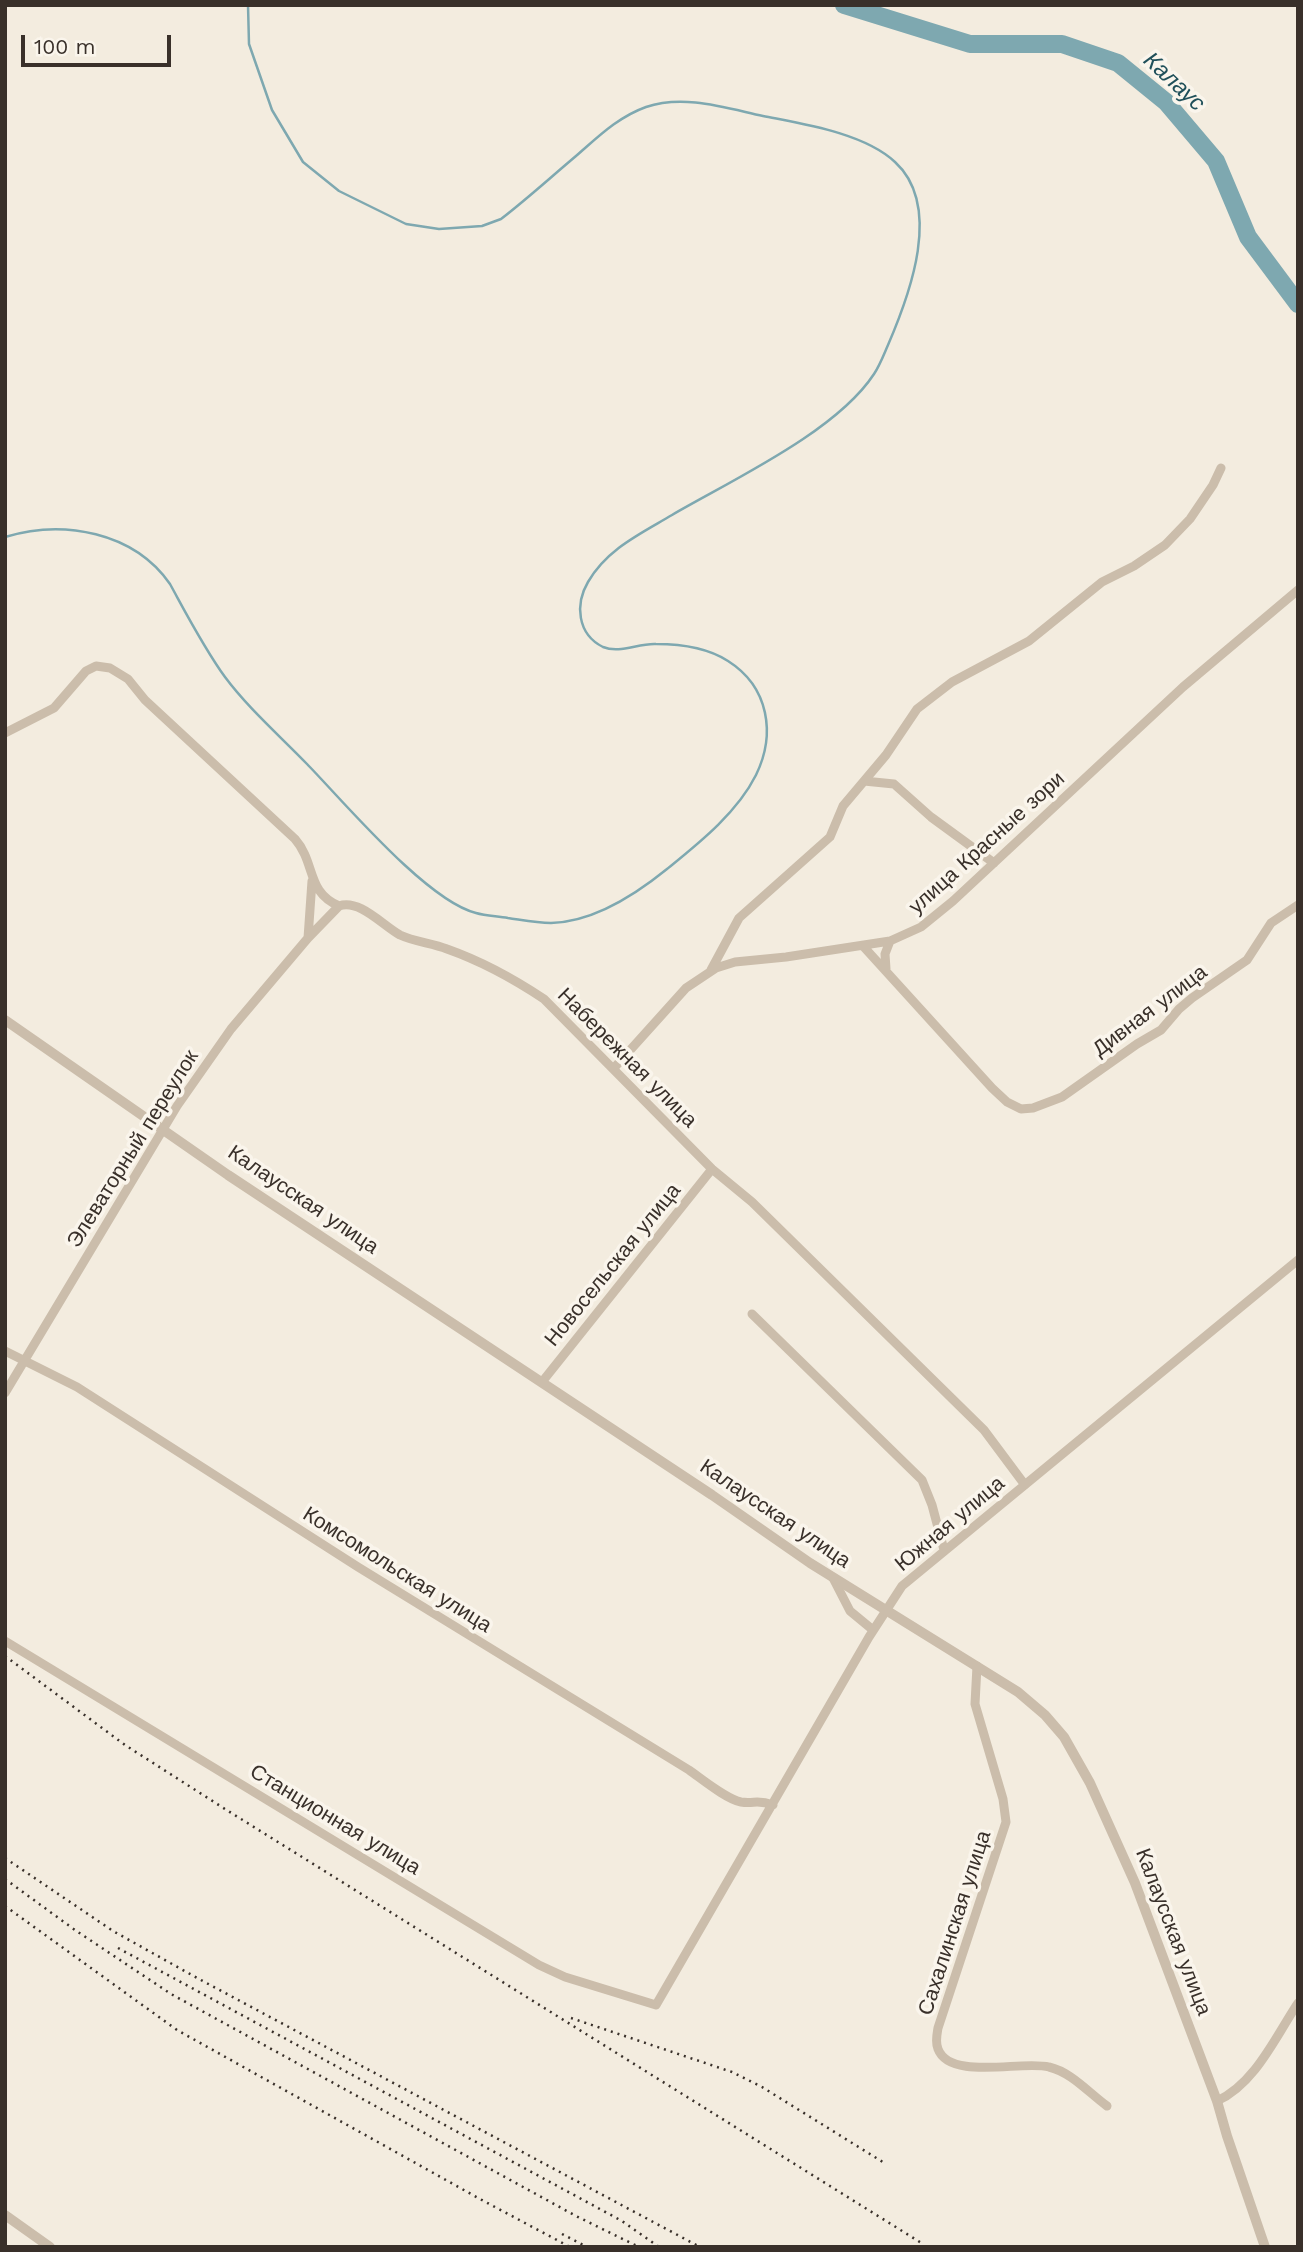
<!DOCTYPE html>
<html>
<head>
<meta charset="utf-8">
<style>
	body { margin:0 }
	#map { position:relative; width:1303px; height:2252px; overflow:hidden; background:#f3ecdf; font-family:"Work Sans",sans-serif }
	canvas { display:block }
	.frame { position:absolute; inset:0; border:7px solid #39302a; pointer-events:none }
	.scale { position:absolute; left:21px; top:35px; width:150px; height:32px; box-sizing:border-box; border:4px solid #39302a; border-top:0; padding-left:9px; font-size:21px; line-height:24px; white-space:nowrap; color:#39302a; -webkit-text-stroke:5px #faf5ec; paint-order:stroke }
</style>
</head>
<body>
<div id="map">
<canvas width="1303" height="2252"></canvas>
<div class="frame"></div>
<div class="scale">100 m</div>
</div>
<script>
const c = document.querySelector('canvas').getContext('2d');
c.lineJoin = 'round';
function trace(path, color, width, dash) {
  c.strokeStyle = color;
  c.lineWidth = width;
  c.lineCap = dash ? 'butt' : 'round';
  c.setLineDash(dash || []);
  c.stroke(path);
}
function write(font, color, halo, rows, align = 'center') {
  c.font = font + ' "Work Sans",sans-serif';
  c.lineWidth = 7;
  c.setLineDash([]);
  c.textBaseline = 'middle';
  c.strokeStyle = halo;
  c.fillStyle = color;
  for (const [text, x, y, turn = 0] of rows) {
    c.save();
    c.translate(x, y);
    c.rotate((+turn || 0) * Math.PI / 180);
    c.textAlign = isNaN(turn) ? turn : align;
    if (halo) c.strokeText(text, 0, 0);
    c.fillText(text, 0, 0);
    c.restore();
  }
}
const stream = new Path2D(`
	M5 537C63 519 134 532 170 584 187 615 204 648 225 677 248 708 280 736 307 764 344 802 427 901 476 913 486 916 497 916 508 918 522 920 536 923 551 923 594 922 635 895 667 869 699 843 737 813 756 775 776 734 769 687 728 661 708 648 680 644 656 644 638 643 620 654 603 647 577 634 575 604 588 582 607 549 640 534 672 515 732 480 836 432 874 374 880 365 884 354 888 345 910 294 943 206 895 162 864 133 803 124 763 116 726 108 684 94 646 107 618 117 598 137 576 156 551 177 527 199 501 219L482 226 439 229 406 224 339 191 303 162 272 110 249 44 248 5`);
const river = new Path2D(`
	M844 5 970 44H1062L1118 63 1166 102 1216 161 1248 237 1298 304`);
const minor = new Path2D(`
	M5 733 54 708 86 671 96 666 110 668 128 679 145 700 295 839C316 863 306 892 339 906 360 899 382 925 400 935 415 942 432 943 447 949 481 961 514 979 544 999L712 1169 752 1202 984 1430 1025 1485
	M864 781 894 784 931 817 994 863
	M308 938 312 881
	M863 946 992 1088 1007 1102 1021 1109 1033 1108 1062 1097 1137 1044 1161 1030 1179 1009 1192 998 1247 960 1271 923 1298 905
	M886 969 885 954 890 941
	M711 970 739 918 830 837 843 806 886 755 917 709 952 682 1029 641 1102 582 1134 566 1165 545 1190 519 1213 485 1221 468
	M614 1068 686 988 716 968 735 962 786 957 890 941 921 927 953 901 1183 687 1298 590
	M752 1314 922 1480 932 1505 944 1550
	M5 1351 77 1387 358 1567 689 1770C702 1779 726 1799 741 1802 755 1804 757 1799 773 1805
	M542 1382 712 1169
	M5 1393 177 1106 231 1029 308 938 339 906
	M833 1578 850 1611 873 1630
	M5 1641 539 1965 565 1977 656 2005 869 1637 902 1586 1298 1260
	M977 1666 975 1704 1003 1799 1006 1822 938 2028C937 2034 935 2042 938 2049 950 2081 1023 2060 1049 2067 1071 2072 1089 2093 1107 2106
	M1217 2101C1255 2084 1276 2036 1298 2003`);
const tertiary = new Path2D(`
	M5 1020 228 1175 712 1495 810 1563 1018 1692 1045 1715 1064 1737 1090 1783 1135 1883 1217 2101 1227 2136 1265 2247
	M5 2215 50 2247`);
const rail = new Path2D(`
	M5 1656 125 1745 225 1809 923 2244
	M5 1858 113 1931 199 1979 700 2247
	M5 1879 75 1930 171 1994 576 2216 639 2247
	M5 1906 177 2030 480 2199 570 2247
	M118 1948 622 2221 659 2247
	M571 2018 732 2072 762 2087 886 2164
	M562 2234 587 2247`);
const streetNames = [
	["улица Красные зори",987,843,-42],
	["Дивная улица",1150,1011,-37],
	["Набережная улица",627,1058,45],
	["Элеваторный переулок",133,1149,-58],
	["Калаусская улица",303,1200,34],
	["Новосельская улица",613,1265,-51],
	["Калаусская улица",775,1514,34],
	["Южная улица",950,1524,-40],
	["Комсомольская улица",397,1570,32],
	["Станционная улица",335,1820,31],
	["Сахалинская улица",955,1923,-72],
	["Калаусская улица",1173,1932,69]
];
const waterNames = [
	["Калаус",1174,82,43]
];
trace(stream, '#7ea8b0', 2.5);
trace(river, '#7ea8b0', 18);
trace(minor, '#cbbdab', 9);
trace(tertiary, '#cbbdab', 10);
trace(rail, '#39302a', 2.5, [2, 5]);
write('21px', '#39302a', '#faf5ec', streetNames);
write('italic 23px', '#20505a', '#faf5ec', waterNames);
</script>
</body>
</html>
